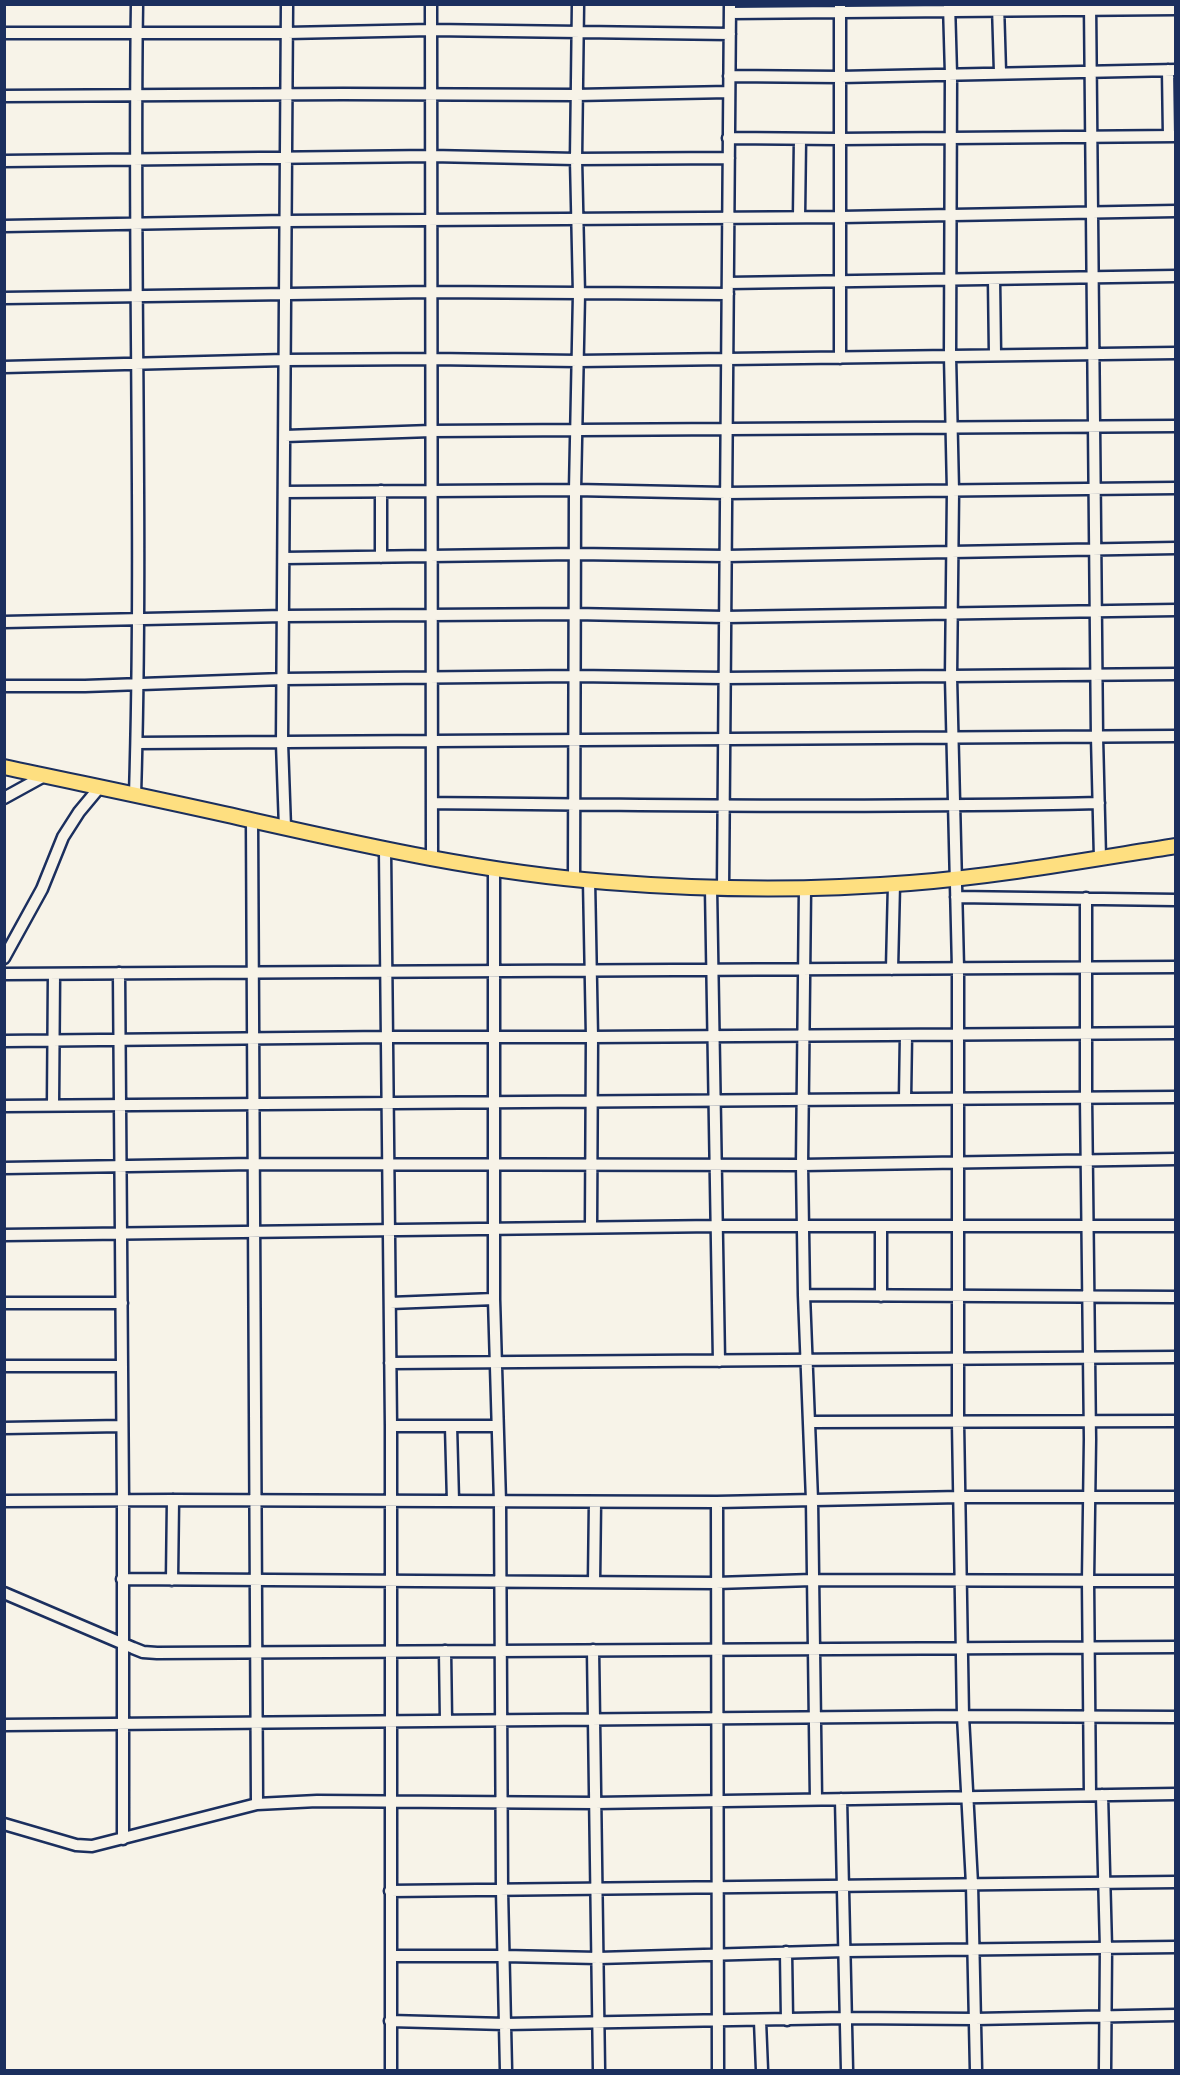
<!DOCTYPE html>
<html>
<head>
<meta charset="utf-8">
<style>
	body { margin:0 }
	#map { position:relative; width:1180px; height:2075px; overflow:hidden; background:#f7f3e8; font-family:Sriracha,sans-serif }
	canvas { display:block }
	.frame { position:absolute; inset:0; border:6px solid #1b2f5e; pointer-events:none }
</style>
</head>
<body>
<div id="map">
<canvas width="1180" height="2075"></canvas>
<div class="frame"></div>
</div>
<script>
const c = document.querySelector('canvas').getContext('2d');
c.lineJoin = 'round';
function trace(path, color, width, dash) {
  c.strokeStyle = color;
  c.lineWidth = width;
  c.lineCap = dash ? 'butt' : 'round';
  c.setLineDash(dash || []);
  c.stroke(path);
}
const minor = new Path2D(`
	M431 4 432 859
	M949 4 951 74 950 356 953 491 951 677 958 968V1423L963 1716 972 1884 976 2070
	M1090 4 1097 737 1100 858
	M998 5 1000 72
	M730 13 1176 9
	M4 33H287L431 30 730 34
	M1168 70 1169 136
	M729 76 840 77 1176 70
	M4 96 343 94 576 95 729 92
	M728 138 839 139 1176 136
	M4 161 431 156 576 159 729 158
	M799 217 800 139
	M4 226 286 221 841 217 1176 211
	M994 279 995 354
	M728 283 1176 276
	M4 298 431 292 728 294
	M840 358V4
	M4 367 285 360 432 359 578 361 1176 353
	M285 436 431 431 1176 426
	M284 492 575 490 726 493 1176 488
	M381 557V491
	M284 558 575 554 726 556 1176 548
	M4 622 284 616 575 614 725 617 1176 610
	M4 686H85L283 679 575 676 724 678 1176 674
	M137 743 1176 736
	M135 795C143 532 133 268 137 4
	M4 798 44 776
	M432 803C654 805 876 808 1099 803
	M252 820 257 1804
	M285 828 282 743 287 4
	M385 850 391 1426V2070
	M494 869V1299L500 1502 502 1890 506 2070
	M574 879 575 490 579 294 576 159 578 4
	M589 880 592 1037 591 1227
	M711 888 719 1361
	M723 888 730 4
	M805 889 802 1165 804 1295 812 1500 816 1799
	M956 897 1176 900
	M1086 898V1098L1090 1439 1088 1581 1090 1795
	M4 958 42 889 63 837 79 812 99 788
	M892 969 894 884
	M119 973 123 1500V1839
	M4 974 1176 967
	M4 1041 388 1037H592L1176 1033
	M905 1099 906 1035
	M53 1105 54 974
	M4 1106 1176 1097
	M4 1168 254 1164 802 1165 1176 1159
	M4 1235 716 1226H1176
	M804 1295 1176 1297
	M881 1296V1226
	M4 1303H122
	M390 1303 494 1299
	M390 1363 1176 1357
	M4 1366H121
	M809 1422 1176 1421
	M391 1426H497
	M451 1426 453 1501
	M4 1428 121 1426
	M4 1501 173 1500 717 1502 960 1497H1176
	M717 1502 718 2070
	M122 1579 716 1583 812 1580 1176 1581
	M172 1580 173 1500
	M594 1582 595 1502
	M4 1593 133 1648 143 1652 157 1653 1176 1647
	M593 1650 599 2070
	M445 1651 446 1720
	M4 1725 963 1716 1176 1717
	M1102 1795 1106 1948 1105 2070
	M841 1799 847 2070
	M4 1824 76 1845 92 1846 257 1804 317 1801 595 1803 1176 1794
	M390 1891 1176 1882
	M786 1952 787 2020
	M391 1956H504L598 1958 845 1951 1176 1947
	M390 2021 505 2024 846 2018 975 2019 1176 2015
	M760 2021 762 2070`);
const major = new Path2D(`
	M4 767C88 785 172 802 255 821 371 847 488 873 607 882 708 890 809 891 910 883 999 876 1087 860 1176 846`);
trace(minor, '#1b2f5e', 15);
trace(major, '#1b2f5e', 18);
trace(minor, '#f7f3e8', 10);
trace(major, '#fedf80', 14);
</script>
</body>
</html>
